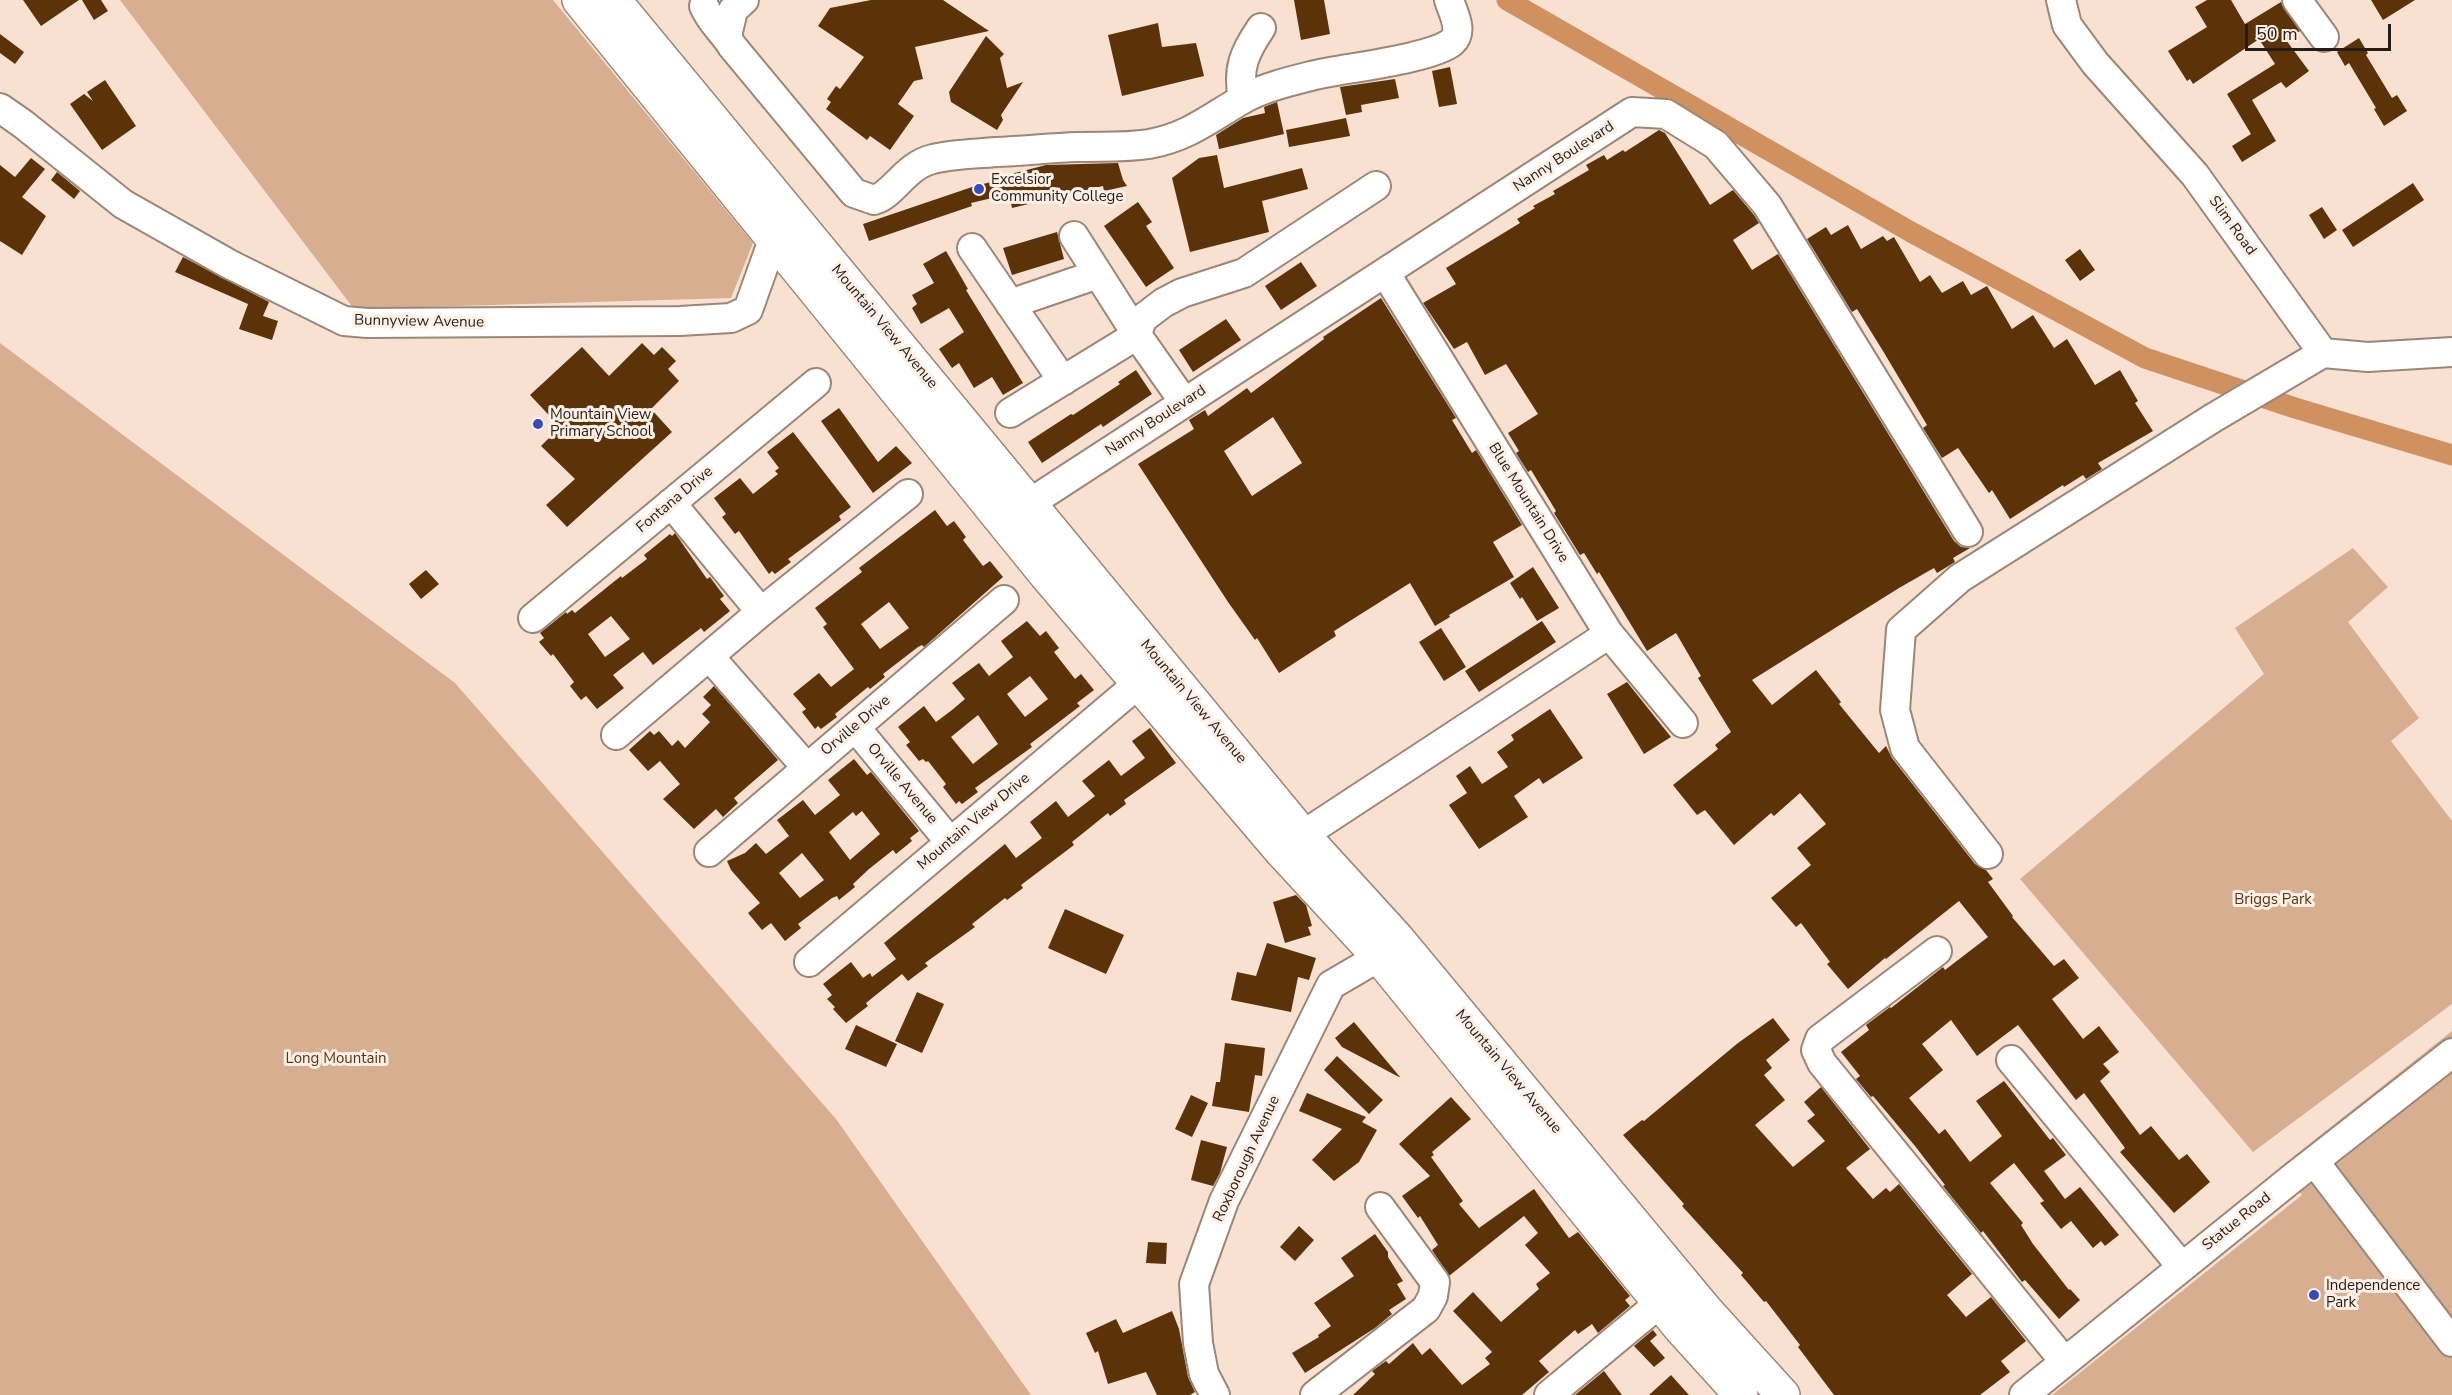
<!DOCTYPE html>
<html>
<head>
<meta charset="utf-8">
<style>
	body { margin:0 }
	#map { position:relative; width:2452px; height:1395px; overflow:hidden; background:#f8e1d0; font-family:"Nunito Sans",sans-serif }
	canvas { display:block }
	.scale { position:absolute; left:2245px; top:24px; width:146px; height:27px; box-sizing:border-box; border:3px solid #241c16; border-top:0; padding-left:8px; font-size:18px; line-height:21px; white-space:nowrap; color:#241c16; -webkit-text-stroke:4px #fef0e6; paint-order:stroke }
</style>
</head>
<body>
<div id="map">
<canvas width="2452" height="1395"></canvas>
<div class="scale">50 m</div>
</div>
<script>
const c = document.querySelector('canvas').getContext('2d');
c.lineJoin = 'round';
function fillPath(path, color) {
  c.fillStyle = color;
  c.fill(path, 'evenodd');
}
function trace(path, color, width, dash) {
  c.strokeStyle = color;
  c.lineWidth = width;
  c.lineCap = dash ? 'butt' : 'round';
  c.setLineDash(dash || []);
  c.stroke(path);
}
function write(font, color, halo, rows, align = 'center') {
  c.font = font + ' "Nunito Sans",sans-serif';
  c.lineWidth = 6;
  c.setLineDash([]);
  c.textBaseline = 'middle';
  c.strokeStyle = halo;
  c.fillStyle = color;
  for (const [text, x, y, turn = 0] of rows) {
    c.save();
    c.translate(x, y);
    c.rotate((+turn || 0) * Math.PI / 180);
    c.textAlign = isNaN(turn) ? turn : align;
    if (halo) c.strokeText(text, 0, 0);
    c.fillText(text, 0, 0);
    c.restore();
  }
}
const green = new Path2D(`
	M120 0H553L753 243 731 298 354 309Z
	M0 343 455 683 836 1119 1031 1395H0Z
	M2353 548 2388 587 2348 622 2419 718 2391 741 2452 821V1004L2253 1152 2020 879 2264 674 2235 628Z
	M2452 1031V1395H2052L2302 1195 2279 1168Z`);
const canal = new Path2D(`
	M1507 0 1911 232 2145 358 2295 408 2452 455`);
const building = new Path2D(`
	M23 0H79L41 26Z
	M82 0H101L108 11 94 20Z
	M871 0H943L989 31 915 47 923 79 914 81 898 104 914 116 890 150 870 136 867 140 826 109 831 102 827 99 836 86 840 89 864 57 818 26 830 8Z
	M1294 0H1324L1330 34 1301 40Z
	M2207 0H2231L2245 24 2281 2 2300 31 2286 40 2309 71 2286 88 2281 82 2252 100 2276 141 2242 162 2232 146 2251 134 2227 94 2275 64 2259 39 2193 84 2190 79 2187 81 2168 51 2207 27 2195 7Z
	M2371 0H2415L2383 20Z
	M1158 23 1162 47 1196 43 1204 76 1122 96 1108 35Z
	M0 34 24 52 15 64 0 53Z
	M986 36 1004 54 1000 58 1007 88 1023 82 1001 115 1003 120 997 130 951 102 949 92Z
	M2359 38 2368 53 2366 55 2392 98 2397 95 2407 111 2384 126 2374 109 2376 108 2349 63 2345 66 2337 52Z
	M1450 67 1457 104 1439 107 1432 71Z
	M1395 79 1399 98 1361 105 1362 112 1346 115 1340 87Z
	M105 80 136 126 102 150 70 104 84 94 93 101 87 92Z
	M1277 102 1284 134 1219 149 1216 135 1243 118 1265 113 1264 107Z
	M1346 118 1350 136 1289 147 1286 130Z
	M1659 130 1665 133 1710 205 1733 190 1754 215 1759 223 1733 240 1752 270 1778 254 1954 541 1961 547 1970 548 1953 558 1955 562 1937 573 1934 568 1899 588 1752 680 1772 705 1816 670 1841 702 1839 704 1879 753 1886 746 1892 758 1975 864 1986 870 1993 879 1988 882 2013 916 2012 917 2054 966 2064 959 2079 978 2052 999 2083 1039 2099 1026 2119 1052 2103 1064 2110 1072 2100 1081 2140 1135 2151 1126 2179 1160 2187 1154 2210 1182 2174 1213 2120 1152 2125 1148 2084 1093 2076 1100 2018 1025 1977 1056 1951 1020 1922 1044 1943 1070 1909 1098 1939 1134 1945 1129 1970 1162 2002 1136 1976 1101 2004 1081 2050 1140 2053 1138 2066 1155 2044 1171 2065 1199 2080 1187 2119 1235 2105 1246 2101 1241 2093 1248 2071 1221 2061 1229 2040 1203 2044 1201 2014 1163 1990 1183 2023 1223 2021 1225 2033 1244 2069 1290 2070 1289 2080 1300 2059 1319 2025 1280 2022 1282 1983 1231 1981 1233 1943 1186 1945 1185 1915 1146 1873 1096 1871 1097 1856 1079 1860 1076 1841 1052 1869 1030 1866 1025 1890 1007 1891 1008 1943 967 1945 970 1988 937 1959 901 1886 959 1885 958 1848 989 1827 964 1830 962 1801 923 1796 927 1771 898 1811 865 1797 848 1826 824 1800 793 1774 816 1771 813 1734 845 1705 810 1697 815 1673 785 1718 749 1715 745 1731 732 1698 678 1701 676 1676 633 1647 651 1599 572 1597 574 1584 553 1580 555 1554 513 1556 511 1531 470 1528 472 1516 453 1519 451 1508 433 1538 414 1506 364 1485 375 1467 342 1454 349 1423 303 1456 284 1446 268 1520 223 1517 219 1535 208 1533 206 1555 194 1553 191 1589 170 1586 165 1604 155 1607 160 1623 150 1625 152Z
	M1217 155 1224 188 1302 168 1308 189 1262 201 1269 232 1190 252 1172 178 1199 158Z
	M31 158 45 169 22 197 46 216 22 255 0 241V165L15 177Z
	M1118 163 1123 180 1127 186 1104 191 1103 186 1012 208 1009 194 971 203 972 206 869 241 863 224 975 186 1007 178V175L1046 165Z
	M57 172 80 191 74 199 51 180Z
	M2413 183 2424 200 2353 247 2342 230Z
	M1138 202 1152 222 1146 226 1174 268 1146 287 1104 226Z
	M2322 207 2337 230 2324 239 2309 215Z
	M1848 225 1861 249 1883 236 1887 241 1894 237 1920 282 1930 275 1942 293 1963 281 1971 295 1987 286 2012 329 2033 315 2054 348 2067 339 2095 385 2120 370 2138 401 2135 403 2153 431 2098 463 2102 469 2086 479 2083 475 2064 487 2063 485 2010 519 1992 490 1989 493 1958 448 1942 458 1923 428 1927 425 1883 351 1857 309 1852 312 1807 239 1826 227 1831 235Z
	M1057 232 1064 259 1012 275 1003 248Z
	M2080 249 2095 270 2080 281 2065 260Z
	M946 251 968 289 966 290 1023 383 1003 395 992 377 974 388 959 363 952 368 939 349 964 332 949 308 921 324 912 308 917 304 912 295 934 283 923 264Z
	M183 257 269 302 263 316 278 321 272 340 239 329 248 304 175 272Z
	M1301 262 1317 286 1281 310 1265 286Z
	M1381 298 1456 418 1452 420 1472 453 1476 450 1522 525 1493 542 1514 577 1449 615 1450 617 1435 626 1410 583 1334 631 1336 636 1279 673 1257 638 1255 640 1228 602 1138 464 1194 429 1189 420 1205 410 1208 416 1247 388 1251 393 1324 339 1323 337ZM1273 417 1302 463 1252 496 1224 451Z
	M1226 319 1241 340 1193 372 1179 350Z
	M642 343 654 355 662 347 676 361 668 369 679 381 651 409 672 432 567 527 546 505 575 479 541 446 560 427 530 395 582 347 609 376Z
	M1136 370 1152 394 1103 427 1101 424 1042 463 1028 442 1071 414 1073 415 1120 384 1118 382Z
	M839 408 878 462 896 446 912 463 873 493 821 421Z
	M793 432 851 507 839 516 841 520 788 559 791 562 775 574 772 571 769 574 739 531 735 534 722 517 726 514 714 498 740 478 753 494 778 474 775 471 779 468 767 452Z
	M935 510 947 526 954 521 966 537 963 540 983 566 990 561 1003 577 924 647 922 645 918 647 883 674 885 677 870 689 868 687 835 714 837 717 821 729 818 726 815 729 802 712 806 709 793 694 819 673 831 687 854 669 823 627 827 624 815 608 862 572 859 568ZM889 602 909 628 880 649 861 624Z
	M675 533 707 579 710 577 724 596 720 599 730 611 704 632 701 628 653 665 643 652 613 675 624 688 597 709 586 696 581 700 570 686 574 682 553 654 551 656 539 642 544 638 540 633 566 612 567 614 572 610 575 613 621 576 622 578 647 559 644 555 670 534 672 536ZM611 616 630 639 605 657 588 634Z
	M1533 567 1559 608 1537 621 1522 597 1520 599 1510 583Z
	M426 570 439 584 421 599 409 584Z
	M1027 621 1040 636 1046 631 1059 648 1054 652 1075 679 1081 674 1094 690 1077 703 1080 706 1030 744 1032 747 975 788 978 792 962 804 959 801 956 804 943 787 946 784 928 761 926 762 923 759 919 761 906 745 910 742 898 727 924 706 936 722 952 710 965 699 952 683 979 663 989 676 1013 657 1001 641ZM1030 676 1048 699 1025 717 1007 694ZM978 715 998 744 973 764 951 737Z
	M1542 621 1556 642 1479 692 1465 671Z
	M1441 628 1466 667 1444 681 1419 642Z
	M1627 682 1671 737 1644 754 1607 694Z
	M714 686 778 760 734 798 738 803 723 817 716 809 694 829 663 799 680 784 660 761 648 771 629 750 650 731 654 735 659 731 672 746 678 740 685 748 710 722 702 714 711 705 703 697Z
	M1550 709 1583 758 1543 784 1539 778 1514 796 1528 817 1479 849 1449 805 1467 793 1456 776 1470 766 1482 784 1508 767 1497 752 1514 740 1511 735Z
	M1150 728 1176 763 1124 800 1126 804 1110 816 1108 813 1072 842 1074 845 1021 885 1023 888 1007 900 1005 898 972 924 975 927 925 963 928 966 908 981 902 974 866 1003 868 1006 846 1023 833 1009 835 1007 827 999 832 995 823 984 851 962 863 978 870 973 872 977 896 959 884 943 1005 844 1016 858 1042 838 1030 822 1056 801 1068 817 1095 796 1082 781 1109 760 1121 776 1145 758 1132 741Z
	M854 759 867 775 871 772 919 831 910 838 912 841 896 854 893 850 869 869 853 884 855 887 839 900 837 896 832 898 798 924 801 928 785 941 771 923 762 930 748 913 760 903 731 870 727 861 745 853 756 843 766 854 789 836 777 820 803 800 815 815 840 795 828 780ZM862 811 880 834 850 860 829 832 853 812 856 816ZM802 853 824 880 800 898 779 873Z
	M1296 895 1306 905 1312 926 1308 927 1311 935 1285 943 1273 902Z
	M1065 909 1124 935 1106 974 1048 948Z
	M1267 943 1316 958 1309 980 1298 977 1291 1012 1231 1000 1237 972 1256 976Z
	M917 992 944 1004 922 1053 895 1041Z
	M1773 1018 1790 1040 1766 1060 1772 1068 1764 1075 1785 1100 1755 1125 1793 1167 1825 1141 1807 1121 1815 1115 1804 1102 1821 1087 1870 1149 1846 1168 1873 1199 1886 1188 1890 1192 1899 1184 1972 1274 1947 1295 1966 1317 1991 1297 2026 1341 2001 1361 2010 1372 1980 1395H1834L1798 1347 1800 1345 1766 1301 1764 1302 1741 1275 1743 1273 1682 1206 1684 1204 1623 1135 1642 1120 1644 1121 1738 1043Z
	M1354 1022 1400 1077H1399L1342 1047 1335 1038Z
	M856 1025 897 1044 886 1067 845 1049Z
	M1225 1043 1265 1048 1262 1076 1255 1075 1249 1112 1212 1106 1216 1082H1220Z
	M1337 1056 1383 1100 1369 1114 1324 1070Z
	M1307 1093 1366 1117 1362 1122 1377 1130 1359 1162 1334 1181 1312 1160 1342 1129 1299 1111Z
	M1191 1095 1208 1103 1192 1137 1175 1129Z
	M1451 1097 1471 1119 1432 1152 1434 1155 1431 1157 1463 1201 1459 1204 1479 1228 1534 1189 1569 1238 1578 1232 1630 1296 1625 1300 1630 1306 1598 1333 1592 1324 1578 1334 1575 1330 1539 1361 1549 1372 1522 1395H1353L1375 1374 1372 1371 1386 1361 1389 1364 1413 1343 1422 1355 1430 1348 1462 1385 1490 1364 1485 1358 1492 1352 1453 1311 1473 1292 1501 1322 1539 1289 1536 1284 1550 1273 1525 1245 1538 1233 1524 1216 1449 1276 1432 1250 1438 1245 1420 1216 1418 1218 1402 1196 1430 1176 1399 1144Z
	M1201 1140 1227 1147 1220 1173 1213 1186 1191 1180Z
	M1299 1226 1314 1240 1295 1261 1280 1247Z
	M1375 1234 1388 1252V1257L1403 1281 1397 1284 1406 1299 1389 1310 1392 1314 1375 1328 1305 1373 1292 1353 1319 1337 1318 1335 1331 1326 1314 1303 1354 1276 1341 1258Z
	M1148 1242 1167 1243 1166 1264 1146 1263Z
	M1172 1311 1179 1329 1188 1377 1195 1392 1190 1395H1157L1146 1372 1108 1384 1098 1351 1095 1353 1086 1333 1116 1319 1123 1333Z
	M1653 1330 1657 1335 1650 1341 1665 1358 1654 1367 1634 1346Z
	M1604 1371 1622 1395H1575Z
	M1671 1375 1689 1395H1649Z`);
const minor = new Path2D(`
	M2061 0 2067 25 2095 63 2195 175 2323 353 2368 357 2452 352
	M2297 0 2324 37
	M704 6C711 23 723 31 732 46L854 193 874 200C892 196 906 165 933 159 953 154 975 154 996 152 1023 151 1050 148 1077 147 1103 146 1123 148 1149 144 1188 137 1210 118 1243 99 1265 87 1291 81 1315 75 1345 68 1431 59 1452 42 1464 31 1453 13 1449 0
	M727 36 733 10 744 0
	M1243 99C1237 69 1244 53 1261 28
	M0 108 23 124 123 204 229 264 344 321 367 323 680 321 731 318 748 310 774 237
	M1074 236 1137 335 1142 319 1163 303 1182 293 1244 273 1376 186
	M972 248 1063 381
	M1386 274 1609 634 1683 723
	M1010 304 1098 274
	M1010 413 1137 335 1184 402
	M671 503 761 612
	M1030 503 1632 112 1666 114 1716 145 1767 205 1968 532
	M533 618 816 383
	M709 656 807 768
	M855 727 950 842
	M616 735 761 612 908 494
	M1303 835 1609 634
	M709 852 1004 600
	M1988 854 1905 748 1895 710 1901 630 1960 578 2213 418 2323 353
	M1937 951 1820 1039 1816 1050 1822 1063 2064 1361
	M809 962 1139 683
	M2011 1060 2182 1267
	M2314 1161 2452 1342
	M1215 1395 1204 1374 1198 1343 1194 1284 1224 1201 1331 985 1379 957
	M1315 1395 1426 1309 1433 1296 1435 1282 1380 1207
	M1549 1395 1661 1302
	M2024 1395 2290 1180 2452 1053`);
const major = new Path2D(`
	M579 0 1046 575 1281 851 1379 957 1681 1329 1741 1395
	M614 0 1303 835 1397 938 1705 1309 1783 1395`);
const markers = [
	[979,189,6,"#354cbe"],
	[538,424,6,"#354cbe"],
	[2314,1295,6,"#354cbe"]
];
const streetNames = [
	["Nanny Boulevard",1564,157,-33],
	["Slim Road",2232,226,54],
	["Bunnyview Avenue",419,322,1],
	["Mountain View Avenue",884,327,50],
	["Nanny Boulevard",1156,421,-33],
	["Fontana Drive",675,500,-40],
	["Blue Mountain Drive",1528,503,58],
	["Mountain View Avenue",1193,702,50],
	["Orville Drive",856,726,-40],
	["Orville Avenue",902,784,50],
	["Mountain View Drive",974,822,-40],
	["Mountain View Avenue",1508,1072,50],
	["Roxborough Avenue",1247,1159,-65],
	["Statue Road",2237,1222,-39]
];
const poiNames = [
	["Excelsior",991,180],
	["Community College",991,197],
	["Mountain View",550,415],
	["Primary School",550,432],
	["Independence",2326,1286],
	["Park",2326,1303]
];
const parkNames = [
	["Briggs Park",2273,900],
	["Long Mountain",336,1059]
];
fillPath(green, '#d7af90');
trace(canal, '#ce915f', 21);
fillPath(building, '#5c3309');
trace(minor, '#9b8777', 32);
trace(major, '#9b8777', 36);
trace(minor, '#fff', 28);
trace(major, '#fff', 33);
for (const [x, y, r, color] of markers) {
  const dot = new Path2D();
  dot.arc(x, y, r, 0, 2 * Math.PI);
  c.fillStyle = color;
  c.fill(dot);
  trace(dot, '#fef0e6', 2);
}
write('15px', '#241c16', '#fef0e6', streetNames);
write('15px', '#241c16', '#fef0e6', poiNames, 'left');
write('15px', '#5c340c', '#fef0e6', parkNames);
</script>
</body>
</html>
